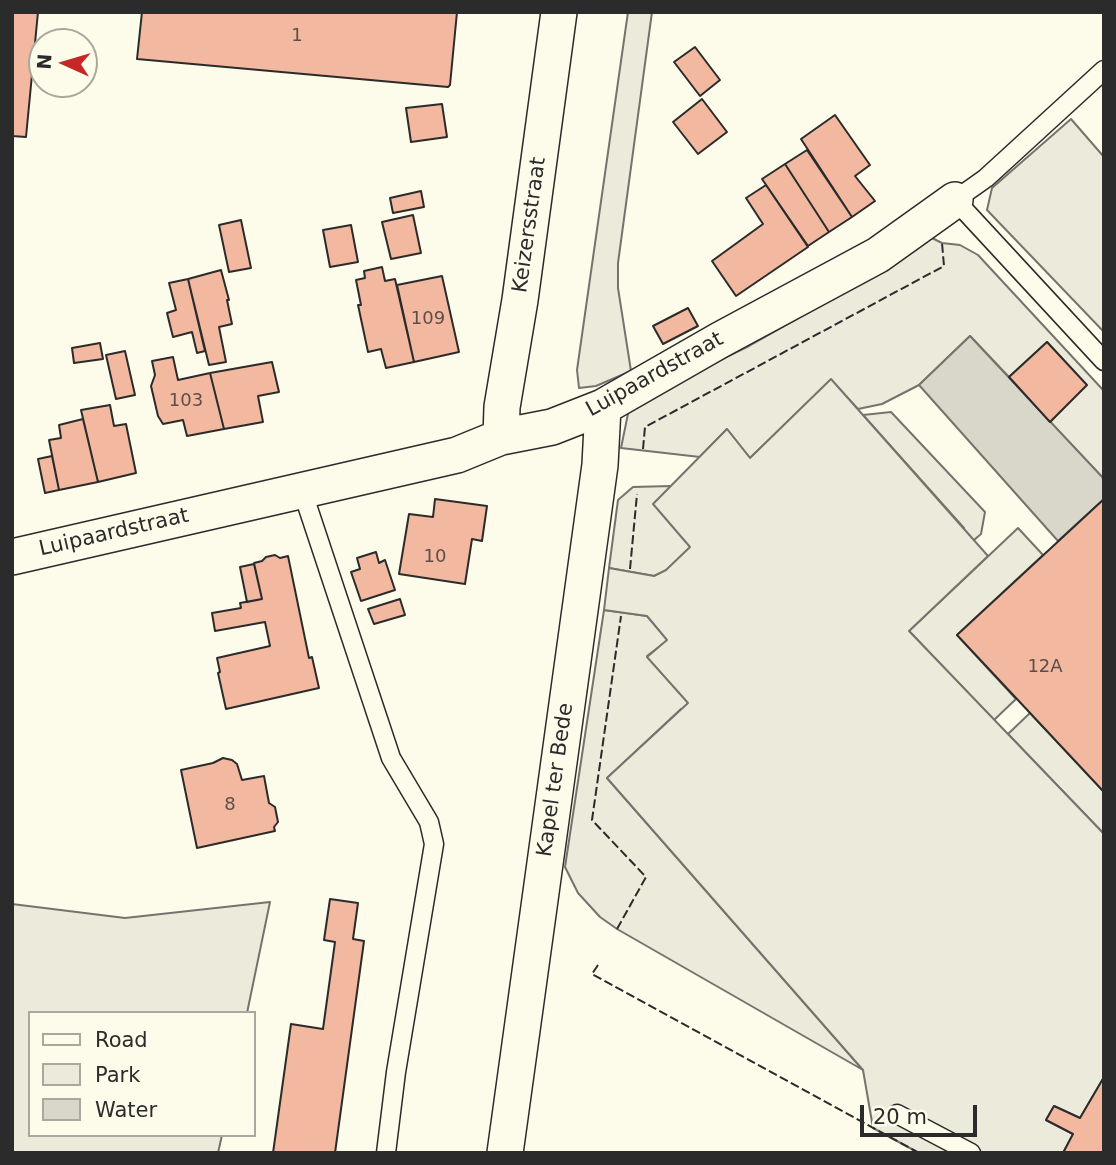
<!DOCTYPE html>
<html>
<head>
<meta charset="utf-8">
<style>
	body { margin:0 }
	#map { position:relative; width:1116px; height:1165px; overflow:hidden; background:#fdfbea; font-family:"DejaVu Sans",sans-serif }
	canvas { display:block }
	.frame { position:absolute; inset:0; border:14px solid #2b2b2b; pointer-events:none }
	.legend { position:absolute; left:28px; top:1011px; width:228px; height:126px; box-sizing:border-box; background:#fdfbea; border:2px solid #a9a89e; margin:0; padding:9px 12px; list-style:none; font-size:21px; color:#2b2b2b }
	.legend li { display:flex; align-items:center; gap:14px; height:35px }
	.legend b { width:35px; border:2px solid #a9a89e }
	.north { position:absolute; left:28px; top:28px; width:70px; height:70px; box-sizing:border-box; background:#fdfbea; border:2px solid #a9a89e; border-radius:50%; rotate:274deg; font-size:19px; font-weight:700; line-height:28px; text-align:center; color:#2b2b2b }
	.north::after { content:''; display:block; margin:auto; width:24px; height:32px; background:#c62828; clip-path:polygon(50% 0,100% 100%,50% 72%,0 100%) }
	.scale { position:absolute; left:860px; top:1105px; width:117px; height:32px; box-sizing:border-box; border:4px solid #2b2b2b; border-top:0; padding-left:9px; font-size:21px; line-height:24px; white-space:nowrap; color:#2b2b2b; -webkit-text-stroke:5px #fdfbea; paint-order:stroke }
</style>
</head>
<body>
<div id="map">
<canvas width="1116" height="1165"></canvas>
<div class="frame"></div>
<ul class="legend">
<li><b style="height:9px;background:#fdfbea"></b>Road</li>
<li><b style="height:19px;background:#ecebdb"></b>Park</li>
<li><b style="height:19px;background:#d8d7c9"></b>Water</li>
</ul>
<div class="north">N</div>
<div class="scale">20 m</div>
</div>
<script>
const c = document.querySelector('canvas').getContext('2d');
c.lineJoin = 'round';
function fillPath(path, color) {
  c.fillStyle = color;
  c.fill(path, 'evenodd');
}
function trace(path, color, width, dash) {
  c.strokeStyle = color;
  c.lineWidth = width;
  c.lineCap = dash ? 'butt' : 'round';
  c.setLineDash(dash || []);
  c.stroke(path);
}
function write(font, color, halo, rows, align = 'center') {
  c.font = font + ' "DejaVu Sans",sans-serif';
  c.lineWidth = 5;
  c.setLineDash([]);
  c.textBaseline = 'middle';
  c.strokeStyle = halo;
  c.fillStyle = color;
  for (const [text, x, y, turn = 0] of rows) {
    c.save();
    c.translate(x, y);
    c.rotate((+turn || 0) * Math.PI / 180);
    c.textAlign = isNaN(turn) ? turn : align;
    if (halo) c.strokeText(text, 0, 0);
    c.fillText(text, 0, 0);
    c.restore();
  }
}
const green = new Path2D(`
	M628 12H652L618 263V288L631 371 596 386 579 388 577 370Z
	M1071 119 1104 157V332L987 210 992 188Z
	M930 237 942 243 960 245 978 255 1104 391V479L1050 422 1086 385 1047 342 1009 377 970 336 919 385 882 404 858 409 831 380 750 458 727 429 700 457 621 448 630 404 749 346 859 284Z
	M891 412 985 512 981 534 954 557 964 528 863 415Z
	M671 486 654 504 691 547 666 571 654 576 609 568 618 500 633 487Z
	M1018 528 1043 555 957 635 1016 699 994 720 909 631Z
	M604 610 647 616 668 640 647 656 729 744 681 709 607 778 863 1070 617 929 600 917 578 893 565 867Z
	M1030 713 1104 792V834L1008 734Z
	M270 902 247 1013H30V1135H222L218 1153H12V904L125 918Z`);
const parking = new Path2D(`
	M831 379 988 556 909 631 1104 834V1077L1080 1118 1054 1106 1046 1120 1073 1134 1063 1153H919L873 1128 863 1070 607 778 688 703 647 657 667 640 647 616 604 610 609 568 654 576 666 570 690 547 653 504 727 429 750 458Z`);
const water = new Path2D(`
	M970 336 1104 479V499L1058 541 919 385Z`);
const building = new Path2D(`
	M12 12H38L26 137 12 136Z
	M142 12H457L450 85 448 87 137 59Z
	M695 47 720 80 700 96 674 62Z
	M702 99 727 132 698 154 673 122Z
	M442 104 447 137 411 142 406 108Z
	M835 115 870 165 855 176 875 201 852 217 801 139Z
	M807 150 852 217 829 232 785 164Z
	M785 164 829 232 808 246 762 179Z
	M766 185 808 247 736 296 712 261 763 224 746 198Z
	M421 191 424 207 393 213 390 198Z
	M413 215 421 253 391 259 382 222Z
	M241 220 251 268 229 272 219 225Z
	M351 225 358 262 330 267 323 230Z
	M382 267 385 281 395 279 414 362 386 368 381 349 368 352 358 305H361L356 280 365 278 364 271Z
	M221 270 229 300H227L232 324 219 327 226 362 209 365 188 279Z
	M442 276 459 352 414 362 397 285Z
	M188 279 205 351 197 353 192 332 173 337 167 313 176 310 169 283Z
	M688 308 698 326 663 344 653 326Z
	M1047 342 1087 385 1050 422 1009 377Z
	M100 343 103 359 74 363 72 348Z
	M125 351 135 395 116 399 106 355Z
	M173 357 178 380 210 373 224 429 187 436 183 420 163 424 158 416 151 386 155 375 152 361Z
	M272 362 279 392 258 396 263 422 224 429 210 373Z
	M110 405 114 426 126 424 136 473 98 482 81 410Z
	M83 419 98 482 59 490 49 440 61 438 59 425Z
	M52 456 59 490 45 493 38 459Z
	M435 499 487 506 482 541 472 539 465 584 399 574 409 514 433 517Z
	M1104 499V792L957 635Z
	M376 552 379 563 385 560 395 590 361 601 351 572 360 569 357 558Z
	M275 555 280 558 288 556 309 658 312 657 319 688 226 709 218 673 220 672 217 658 270 646 265 622 215 631 212 613 241 608 240 603 262 599 254 563 262 561 266 557Z
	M254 564 262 599 247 602 240 567Z
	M400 599 405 615 374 624 368 609Z
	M223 758 232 760 237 764 242 780 264 776 269 803 275 807 278 822 274 827 275 831 197 848 181 770 213 763Z
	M330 899 358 903 353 939 364 941 335 1153H273L291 1024 323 1029 335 942 324 940Z
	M1104 1077V1153H1063L1073 1134 1046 1120 1054 1106 1080 1118Z`);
const service = new Path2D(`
	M1104 70 986 178 955 200 1104 361
	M302 490 391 758 429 822 434 844 396 1072 386 1153
	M897 1114 971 1153`);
const minor = new Path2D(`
	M501 437 502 407 520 300 559 12
	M12 557 457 455 501 437 552 427 603 407 720 340 878 255 955 200
	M505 1153 600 465 603 407`);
const fence = new Path2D(`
	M643 449 645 427 944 266 942 243
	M630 569 637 494
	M617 929 646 877 592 820 621 616
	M598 965 592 974 919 1153`);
const numberNames = [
	["1",297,36],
	["109",428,319],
	["103",186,401],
	["10",435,557],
	["12A",1045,667],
	["8",230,805]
];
const streetNames = [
	["Keizersstraat",530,225,-82],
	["Luipaardstraat",655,375,-29],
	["Luipaardstraat",114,533,-13],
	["Kapel ter Bede",556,780,-82]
];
fillPath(green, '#ecebdb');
trace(green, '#74746e', 2);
fillPath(parking, '#eceadb');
trace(parking, '#74746e', 2);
fillPath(water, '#d8d7c9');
trace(water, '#74746e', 2);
fillPath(building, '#f2b8a0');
trace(building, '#2b2b2b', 2);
trace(service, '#2b2b2b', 21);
trace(minor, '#2b2b2b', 38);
trace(service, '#fdfbea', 18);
trace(minor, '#fdfbea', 35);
trace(fence, '#2b2b2b', 2, [9, 3.5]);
write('18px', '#5d4e48', null, numberNames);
write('21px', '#2b2b2b', '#fdfbea', streetNames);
</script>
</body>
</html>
